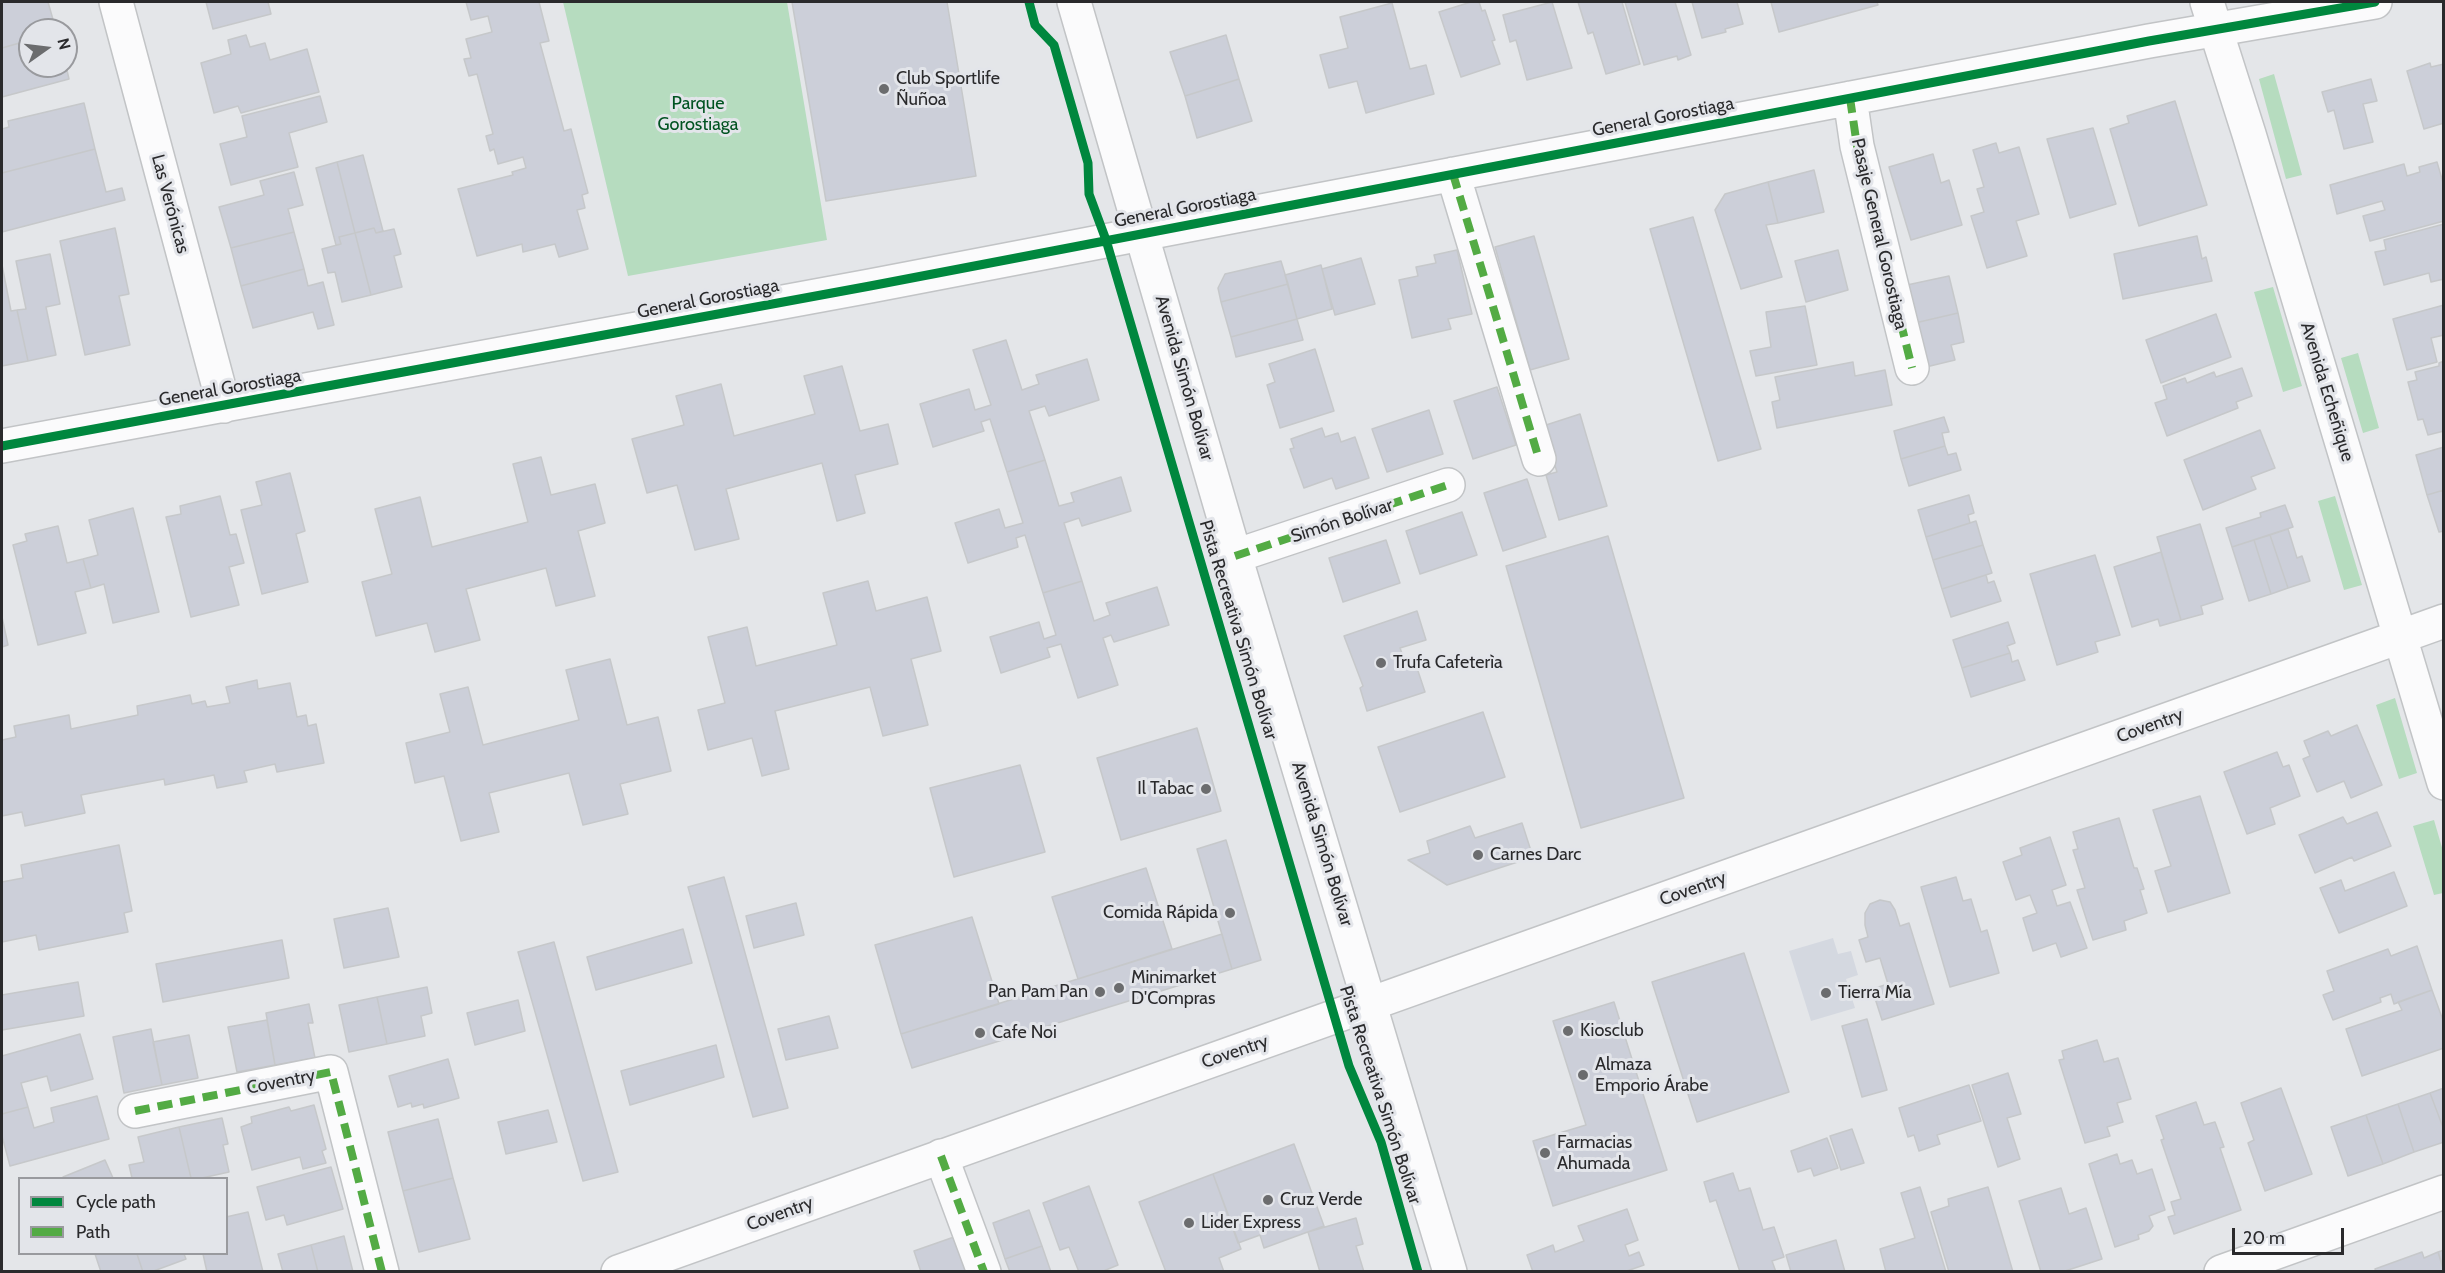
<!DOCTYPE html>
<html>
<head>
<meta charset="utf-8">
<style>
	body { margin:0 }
	#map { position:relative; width:2445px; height:1273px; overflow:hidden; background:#e4e6e9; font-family:Cabin,sans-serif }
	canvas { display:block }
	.frame { position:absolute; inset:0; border:3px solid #2a2a2c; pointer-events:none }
	.legend { position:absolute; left:18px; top:1177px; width:210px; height:78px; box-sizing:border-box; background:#e3e5ea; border:2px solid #999a9e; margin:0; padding:8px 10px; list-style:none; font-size:18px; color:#2a2a2c }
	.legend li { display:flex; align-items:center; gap:12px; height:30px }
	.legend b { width:30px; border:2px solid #999a9e }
	.north { position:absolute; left:18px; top:18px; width:60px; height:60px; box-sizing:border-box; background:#e3e5ea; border:2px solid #999a9e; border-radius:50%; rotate:76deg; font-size:16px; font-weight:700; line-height:24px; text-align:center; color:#2a2a2c }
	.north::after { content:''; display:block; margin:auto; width:21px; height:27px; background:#6b6c6e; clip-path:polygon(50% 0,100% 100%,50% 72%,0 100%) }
	.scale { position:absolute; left:2232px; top:1228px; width:112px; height:27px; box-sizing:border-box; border:3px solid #2a2a2c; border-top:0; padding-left:8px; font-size:18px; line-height:21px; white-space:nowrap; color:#2a2a2c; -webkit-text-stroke:4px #e3e5ea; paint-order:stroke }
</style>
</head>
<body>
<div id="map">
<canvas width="2445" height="1273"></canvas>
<div class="frame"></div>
<ul class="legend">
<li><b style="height:8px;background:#00873e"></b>Cycle path</li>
<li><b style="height:8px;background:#53ab44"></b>Path</li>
</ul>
<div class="north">N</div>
<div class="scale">20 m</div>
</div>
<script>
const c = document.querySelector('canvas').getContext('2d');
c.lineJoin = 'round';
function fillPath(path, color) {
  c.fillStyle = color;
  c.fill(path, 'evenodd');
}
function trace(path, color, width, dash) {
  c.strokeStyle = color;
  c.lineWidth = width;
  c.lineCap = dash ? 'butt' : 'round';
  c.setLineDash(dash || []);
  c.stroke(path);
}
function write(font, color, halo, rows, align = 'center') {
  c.font = font + ' Cabin,sans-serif';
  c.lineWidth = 6;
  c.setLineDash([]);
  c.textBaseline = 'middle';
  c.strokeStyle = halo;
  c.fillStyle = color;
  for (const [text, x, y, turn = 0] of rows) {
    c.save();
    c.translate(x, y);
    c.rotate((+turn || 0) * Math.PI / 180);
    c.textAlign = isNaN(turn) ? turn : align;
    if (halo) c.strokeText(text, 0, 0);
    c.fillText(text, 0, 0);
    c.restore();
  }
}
const built = new Path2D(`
	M1833 938 1838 954 1851 951 1858 975 1846 979 1855 1008 1811 1021 1789 951Z`);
const green = new Path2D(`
	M563 2H787L827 240 628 276Z
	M2274 74 2302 175 2286 179 2259 79Z
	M2273 287 2302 386 2283 392 2254 292Z
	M2358 353 2379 428 2363 433 2341 358Z
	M2335 496 2362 585 2344 590 2318 501Z
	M2395 698 2417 773 2399 779 2376 705Z
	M2434 820 2443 851V893L2434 895 2413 826Z`);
const building = new Path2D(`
	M2 2H48L56 30H30V40L2 48Z
	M206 2H268L271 14 213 29Z
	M466 2H539L549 41 540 43 564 131 571 129 588 193 582 195 585 208 577 210 588 249 559 257 555 244 523 252 522 244 477 256 458 189 513 175 512 172 526 168 523 157 498 164 494 149 490 151 486 136 493 134 477 74 469 76 464 59 471 58 466 39 492 32 488 16 471 20Z
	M792 2H947L976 176 826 201Z
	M1471 2H1479L1482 11 1485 10 1495 40 1492 41 1500 64 1461 77 1439 12Z
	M1552 2 1572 68 1527 80 1516 40 1510 42 1503 15Z
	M1578 2H1622L1640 64 1606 74 1593 32 1588 34Z
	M1625 2H1675L1691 55 1678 60 1677 56 1644 65Z
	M1692 2H1737L1743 24 1725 29 1726 32 1702 38Z
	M1771 2H1877L1878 5 1779 32Z
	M1392 3 1410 69 1426 65 1434 94 1366 113 1357 81 1329 88 1320 55 1348 48 1340 17Z
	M246 35 250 47 265 43 270 60 307 49 319 92 241 113 238 106 214 113 201 63 231 54 228 40Z
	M1226 35 1239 79 1185 96 1170 52Z
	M30 40V66H66L69 79 2 97V48Z
	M2430 63 2431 67 2444 64V123L2424 129 2407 71Z
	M1239 79 1252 121 1197 138 1185 96Z
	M2371 79 2377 101 2363 104 2373 142 2344 149 2334 110 2328 112 2322 92Z
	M320 96 327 122 289 133 298 167 231 185 220 144 247 137 242 116Z
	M2175 101 2207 205 2139 226 2110 129 2129 123 2127 116Z
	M84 103 95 149 2 173V129L9 127 8 121Z
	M2093 128 2116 204 2070 218 2047 139Z
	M1996 143 1999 153 2019 147 2039 214 2016 221 2027 256 1987 268 1971 216 1984 212 1977 189 1984 187 1973 150Z
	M95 149 106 192 122 188 125 200 2 232V173Z
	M1933 154 1941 183 1949 180 1962 225 1911 240 1889 167Z
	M363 155 383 231 376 233 374 228 355 233 337 162Z
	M337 162 355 233 339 237 341 244 336 245 316 168Z
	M2437 162 2444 186V221L2370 241 2363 216 2385 210 2382 201 2337 214 2330 185 2404 164 2407 176 2420 172 2419 167Z
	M1814 170 1824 212 1778 223 1768 182Z
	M294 172 303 205 288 209 294 232 231 248 219 207 264 195 260 181Z
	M1768 182 1778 223 1766 225 1782 277 1741 289 1715 210 1725 194Z
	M1693 217 1761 449 1718 461 1650 229Z
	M2444 224V279L2431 282 2429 273 2384 285 2375 252 2386 250 2384 240Z
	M115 228 129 294 119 296 130 345 85 355 60 241Z
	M374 228 376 233 394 229 401 254 394 256 402 287 371 295 355 233Z
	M294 232 304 269 241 286 231 248Z
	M355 233 371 295 342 302 335 272 328 273 322 249 341 244 339 237Z
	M1534 236 1569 359 1530 370 1495 247Z
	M2197 236 2202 259 2206 257 2212 281 2123 299 2114 254Z
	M1457 250 1472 314 1448 319 1451 329 1412 338 1399 280 1418 276 1416 267 1436 263 1434 255Z
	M1838 250 1848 290 1806 302 1795 261Z
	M50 254 60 304 46 307 56 355 28 361 17 310 26 309 16 261Z
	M1361 258 1375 304 1335 315 1322 269Z
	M1281 261 1288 284 1221 302 1218 288 1225 274Z
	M2 265 11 311 17 310 28 361 2 366Z
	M1321 265 1332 309 1297 319 1285 275Z
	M304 269 308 286 323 282 334 325 318 329 313 312 253 328 241 286Z
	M1949 276 1958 313 1915 323 1907 285Z
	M1288 284 1297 319 1231 337 1221 302Z
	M2444 305V335L2431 338 2437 362 2407 370 2393 319Z
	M1805 306 1817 365 1756 376 1750 351 1771 347 1766 312Z
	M1958 313 1964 342 1951 345 1955 360 1926 367 1915 323Z
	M2216 314 2231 357 2161 383 2146 340Z
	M1297 319 1303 340 1236 357 1231 337Z
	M1006 340 1022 390 1039 384 1036 375 1087 359 1099 400 1049 416 1045 406 1029 411 1045 460 1007 472 990 419 981 422 984 431 933 447 920 404 969 389 975 410 991 405 973 350Z
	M1315 349 1334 411 1280 428 1267 385 1275 382 1269 364Z
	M2444 361V431L2428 435 2423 419 2418 420 2408 382 2417 380 2415 372 2439 366V363Z
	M1853 362 1855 376 1885 370 1892 405 1777 428 1772 402 1780 400 1775 377Z
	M842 366 860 431 888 424 898 464 855 475 865 513 837 521 822 463 726 489 739 539 695 550 677 485 647 493 632 439 684 425 676 396 721 384 734 436 815 414 804 376Z
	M2242 368 2252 396 2236 402 2238 408 2167 436 2155 403 2167 399 2163 386 2185 378 2187 383 2214 372 2216 377Z
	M1497 387 1516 445 1473 459 1454 401Z
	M1429 410 1443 454 1387 472 1372 429Z
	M1580 414 1607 506 1559 520 1546 475 1557 472 1543 426Z
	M1944 417 1949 432 1942 433 1945 446 1901 459 1894 431Z
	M1322 428 1325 437 1338 433 1341 442 1355 437 1369 478 1336 489 1332 478 1304 488 1290 449 1294 448 1291 439Z
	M2260 430 2275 468 2251 477 2256 489 2203 510 2184 460Z
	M1945 446 1948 455 1956 453 1961 470 1909 486 1901 459Z
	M2444 447V490L2427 495 2416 455Z
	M541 457 551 495 595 484 605 523 578 531 595 596 556 606 546 568 466 589 480 640 435 652 427 623 376 636 362 582 392 574 375 509 420 497 432 547 528 522 513 464Z
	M1045 460 1059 506 1074 502 1071 493 1121 477 1131 511 1082 526 1079 518 1064 523 1082 581 1043 593 1025 535 1016 538 1018 547 968 563 955 523 999 509 1005 528 1023 523 1007 472Z
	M290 473 305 531 296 534 308 582 262 594 241 510 262 505 256 482Z
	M1527 479 1546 537 1503 551 1484 493Z
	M2444 490V531L2439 532 2427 495Z
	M1969 495 1974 513 1968 515 1970 523 1926 537 1918 510Z
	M220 496 230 535 236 534 244 563 229 567 239 605 191 617 166 517 181 514 180 506Z
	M2285 505 2293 527 2232 547 2226 528 2261 517 2260 513Z
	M133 508 159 612 113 623 104 584 91 588 83 559 98 555 89 520Z
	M1462 512 1477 555 1420 574 1406 531Z
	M1976 521 1983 545 1933 560 1926 537Z
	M2200 524 2223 599 2201 606 2203 614 2181 620 2157 537Z
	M58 526 67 563 83 559 91 588 75 592 86 633 38 645 13 545 27 541 25 534Z
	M2288 529 2297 558 2302 556 2310 581 2288 588 2270 535Z
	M2270 535 2288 588 2271 594 2254 540Z
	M1608 536 1684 798 1581 828 1506 566Z
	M1386 540 1400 583 1343 602 1329 558Z
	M2254 540 2271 594 2249 601 2232 547Z
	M1983 545 1992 573 1942 589 1933 560Z
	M2161 552 2181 620 2160 626 2158 619 2132 627 2114 567Z
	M2095 555 2120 635 2095 642 2098 652 2057 665 2030 574Z
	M1986 575 1988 583 1994 581 2001 601 1951 617 1942 589Z
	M868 581 876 611 927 597 941 651 911 659 928 725 883 736 870 687 775 711 789 769 762 776 752 738 708 750 698 710 725 703 708 637 747 627 756 666 837 645 823 593Z
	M1082 581 1094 621 1110 615 1106 603 1157 587 1169 625 1114 642 1111 635 1103 638 1118 685 1078 698 1061 644 1047 648 1050 657 1001 673 990 637 1039 622 1044 639 1056 635 1043 593Z
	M1417 611 1426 640 1400 648 1407 667 1416 665 1425 692 1367 711 1360 688 1363 686 1344 636Z
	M2 617 8 645 2 647Z
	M2008 622 2015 643 2007 646 2010 653 1962 668 1953 640Z
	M2010 653 2012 662 2018 660 2025 680 1971 697 1962 668Z
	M610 659 627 725 658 717 671 771 620 784 628 814 583 825 569 773 489 793 499 832 461 841 444 776 415 783 406 743 450 732 440 694 468 687 483 745 579 720 566 670Z
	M257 680 258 689 290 683 297 717 306 715 308 726 316 724 324 763 277 772 275 764 244 771 247 782 217 788 214 775 165 785 164 779 81 795 85 813 25 826 22 812 2 816V740L16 737 14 726 69 715 71 729 138 715 137 706 190 695 192 704 205 701 207 707 230 703 226 687Z
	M1483 712 1505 777 1400 812 1378 747Z
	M2357 725 2382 785 2351 798 2344 781 2317 792 2303 759 2310 756 2304 741 2328 731 2331 736Z
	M1197 728 1221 811 1121 840 1097 758Z
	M2277 752 2283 767 2289 765 2300 796 2270 808 2275 824 2247 834 2224 772Z
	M1020 765 1045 852 954 877 930 788Z
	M2200 796 2230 893 2168 912 2155 871 2171 866 2153 810Z
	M2377 812 2391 846 2354 861 2352 857 2315 873 2299 835 2343 817 2347 824Z
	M2119 818 2134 868H2137L2144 889 2140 890 2147 913 2124 921 2126 930 2093 940 2077 890 2085 888 2073 850 2078 849 2073 832Z
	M1522 823 1533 857 1447 885 1408 860 1430 853 1427 841 1470 826 1475 838Z
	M2050 837 2066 885 2052 890 2057 906 2070 902 2087 948 2061 957 2056 943 2033 951 2023 918 2037 913 2030 895 2016 900 2003 862 2022 855 2020 848Z
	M1226 840 1261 960 1232 969 1197 849Z
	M119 845 132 911 124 913 128 932 39 950 36 935 2 942V882L23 878 21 865Z
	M1146 868 1172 949 1078 979 1052 897Z
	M2394 872 2407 906 2339 933 2320 888 2341 880 2345 891Z
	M724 877 788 1108 753 1117 688 887Z
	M1956 877 1963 901 1971 899 1981 932 1987 930 1999 973 1950 987 1921 887Z
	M1880 900 1890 902 1895 910 1900 926 1909 923 1934 1004 1882 1020 1872 989 1888 984 1880 958 1866 962 1859 940 1868 937 1865 925V913L1870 904Z
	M796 903 804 935 754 948 746 916Z
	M388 908 399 957 344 968 334 919Z
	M972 917 999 1004 901 1034 875 945Z
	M683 929 692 963 596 990 587 957Z
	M1222 934 1232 969 912 1068 901 1034Z
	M282 940 289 978 163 1002 156 964Z
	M554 942 618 1172 583 1181 518 952Z
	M2417 946 2432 990 2394 1004 2391 994 2380 998 2381 1002 2333 1020 2323 995 2334 991 2327 971 2388 949 2391 956Z
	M1744 953 1789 1092 1697 1122 1652 982Z
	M78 982 84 1016 2 1030V995Z
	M427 987 432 1013 421 1016 425 1036 387 1044 377 997Z
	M2432 990 2444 1023V1048L2362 1076 2346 1029 2402 1010 2398 1002Z
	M377 997 387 1044 349 1052 339 1005Z
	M518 1000 525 1031 475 1045 467 1013Z
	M1614 1002 1667 1170 1553 1206 1533 1141 1586 1125 1553 1021Z
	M309 1004 313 1023H308L315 1058 275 1065 266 1013Z
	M829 1016 838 1048 786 1060 778 1029Z
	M1867 1019 1887 1090 1862 1097 1842 1026Z
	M267 1020 275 1065 237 1072 228 1027Z
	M151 1029 162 1085 124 1093 113 1037Z
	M80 1034 93 1079 51 1091 47 1076 21 1083 28 1107 2 1114V1056Z
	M189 1035 198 1078 162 1085 153 1042Z
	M2097 1040 2104 1062 2118 1058 2131 1099 2117 1103 2123 1122 2107 1127 2110 1136 2085 1143 2059 1060 2064 1059 2062 1051Z
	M716 1045 724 1077 630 1105 621 1071Z
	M448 1059 459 1098 424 1108 423 1104 412 1107 411 1103 398 1107 389 1076Z
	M2008 1073 2021 1114 2007 1118 2020 1159 1998 1167 1972 1085Z
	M1969 1085 1981 1121 1937 1135 1940 1144 1919 1151 1914 1135 1908 1137 1899 1108Z
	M2281 1088 2312 1174 2265 1191 2248 1143 2254 1140 2241 1103Z
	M2444 1088V1130L2430 1093Z
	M2430 1093 2444 1130V1142L2414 1152 2398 1104Z
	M97 1096 109 1139 10 1166 2 1136V1114L28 1107 34 1128 54 1122 51 1108Z
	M2196 1102 2204 1125 2215 1122 2224 1147 2220 1148 2241 1210 2174 1234 2168 1217 2175 1215 2171 1202 2181 1199 2161 1140 2164 1139 2156 1116Z
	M2398 1104 2414 1152 2383 1164 2366 1115Z
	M314 1105 326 1149 322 1151 326 1163 303 1169 300 1157 252 1170 241 1127 252 1123 251 1117 289 1107 291 1111Z
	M548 1110 557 1142 506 1154 498 1122Z
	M2366 1115 2383 1164 2348 1176 2331 1127Z
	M222 1118 228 1144 223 1145 229 1172 202 1178H191L179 1127Z
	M438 1119 453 1178 403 1191 388 1132Z
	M179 1127 191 1178H132L129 1165 144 1162 138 1137Z
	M1852 1129 1864 1163 1841 1170 1830 1136Z
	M1827 1138 1838 1168 1814 1176 1811 1168 1798 1172 1791 1151Z
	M1294 1144 1324 1226 1264 1248 1260 1235 1238 1243 1213 1174Z
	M2117 1154 2120 1164 2132 1160 2137 1174 2152 1169 2165 1210 2149 1216 2153 1226 2149 1231 2138 1235 2139 1239 2115 1247 2089 1164Z
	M105 1160 113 1178H64L63 1177Z
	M331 1167 343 1209 287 1225 284 1215 266 1220 257 1187Z
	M1733 1173 1739 1191 1750 1188 1763 1230 1774 1227 1784 1257 1772 1261 1776 1272H1740L1716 1200 1710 1202 1704 1182Z
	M1213 1174 1241 1249 1219 1258 1224 1272H1166L1139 1202Z
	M453 1178 470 1239 419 1252 403 1191Z
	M1089 1186 1118 1265 1101 1272H1079L1069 1247 1060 1250 1043 1203Z
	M1920 1187 1946 1272H1886L1880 1249 1915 1238 1901 1193Z
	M1988 1187 2013 1272H1949L1931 1212 1949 1206 1948 1199Z
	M2061 1188 2069 1214 2086 1208 2102 1259 2062 1272H2041L2019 1201Z
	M1627 1209 1638 1240 1625 1245 1629 1256 1639 1252 1644 1265 1624 1272H1533L1527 1255 1553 1245 1555 1252 1584 1241 1578 1226Z
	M1029 1210 1042 1246 1005 1259 993 1223Z
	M248 1212 263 1272H207L203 1254H226V1217Z
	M1356 1218 1363 1244 1356 1246 1364 1272H1320L1308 1232Z
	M344 1236 353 1272H318L311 1245Z
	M954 1237 966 1272H921L914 1251Z
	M1836 1240 1845 1272H1791L1786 1255Z
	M311 1245 318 1272H283L278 1254Z
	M1042 1246 1051 1272H1010L1005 1259Z
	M2444 1250V1269L2438 1252Z
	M2422 1252 2424 1258 2438 1252 2444 1272H2376L2375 1269Z
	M95 1254H137L143 1272H101Z
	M137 1254H184L186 1259 151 1272H143Z`);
const street = new Path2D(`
	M116 2 224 406
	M1850 98 1857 146 1912 368
	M1453 174 1539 459
	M2 446 870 286 2149 41 2375 2
	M1235 556 1448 485
	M135 1111 331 1072 382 1272
	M941 1156 984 1272
	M2221 1272 2444 1192`);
const secondary = new Path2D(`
	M1074 2 1235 556 1450 1272
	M2207 2 2249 134 2444 783
	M618 1272 2444 621`);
const quiet = new Path2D(`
	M1850 98 1857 146 1912 368
	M1453 174 1539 459
	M1235 556 1448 485
	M135 1111 331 1072 382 1272
	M941 1156 984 1272`);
const cycleway = new Path2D(`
	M1029 2 1035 25 1054 45 1088 163 1089 194 1106 240 1349 1066 1381 1142 1418 1272
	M2 446 870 286 2149 41 2375 2`);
const markers = [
	[884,89,6,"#6b6c6e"],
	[1381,663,6,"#6b6c6e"],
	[1206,789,6,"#6b6c6e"],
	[1478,855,6,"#6b6c6e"],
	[1230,913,6,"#6b6c6e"],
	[1119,988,6,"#6b6c6e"],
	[1100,992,6,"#6b6c6e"],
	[1826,993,6,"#6b6c6e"],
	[1568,1031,6,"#6b6c6e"],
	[980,1033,6,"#6b6c6e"],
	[1583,1075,6,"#6b6c6e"],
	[1545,1153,6,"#6b6c6e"],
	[1268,1200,6,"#6b6c6e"],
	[1189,1223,6,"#6b6c6e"]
];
const poiNames = [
	["Club Sportlife",896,79],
	["Ñuñoa",896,100],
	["Trufa Cafeterìa",1393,663],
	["Il Tabac",1194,789,"right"],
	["Carnes Darc",1490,855],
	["Comida Rápida",1218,913,"right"],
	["Minimarket",1131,978],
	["D'Compras",1131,999],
	["Pan Pam Pan",1088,992,"right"],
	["Tierra Mía",1838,993],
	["Kiosclub",1580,1031],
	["Cafe Noi",992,1033],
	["Almaza",1595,1065],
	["Emporio Árabe",1595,1086],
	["Farmacias",1557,1143],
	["Ahumada",1557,1164],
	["Cruz Verde",1280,1200],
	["Lider Express",1201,1223]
];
const parkNames = [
	["Parque",698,104],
	["Gorostiaga",698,125]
];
const streetNames = [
	["General Gorostiaga",1663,117,-11],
	["Las Verónicas",170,204,75],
	["General Gorostiaga",1185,208,-11],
	["Pasaje General Gorostiaga",1879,234,77],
	["General Gorostiaga",708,299,-11],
	["Avenida Simón Bolívar",1184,378,74],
	["General Gorostiaga",230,388,-10],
	["Avenida Echeñique",2327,392,73],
	["Simón Bolívar",1342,521,-18],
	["Pista Recreativa Simón Bolívar",1238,630,73],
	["Coventry",2150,726,-20],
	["Avenida Simón Bolívar",1322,844,73],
	["Coventry",1693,889,-20],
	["Coventry",1235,1052,-19],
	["Coventry",281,1082,-11],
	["Pista Recreativa Simón Bolívar",1380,1095,72],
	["Coventry",780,1214,-20]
];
fillPath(built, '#d4d8e0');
fillPath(green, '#b6dcbf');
fillPath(building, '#cccfd9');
trace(building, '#c6c8ca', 1.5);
trace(street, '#c2c4c6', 36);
trace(secondary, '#c2c4c6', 36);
trace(street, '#fbfbfc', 33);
trace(secondary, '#fbfbfc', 33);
trace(quiet, '#53ab44', 8, [15, 8]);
trace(cycleway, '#00873e', 9);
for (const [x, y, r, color] of markers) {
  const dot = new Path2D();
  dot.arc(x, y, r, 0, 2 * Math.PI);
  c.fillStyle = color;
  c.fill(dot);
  trace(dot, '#e3e5ea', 2);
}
write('18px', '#2a2a2c', '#e3e5ea', poiNames, 'left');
write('18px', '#005321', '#e3e5ea', parkNames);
write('18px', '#2a2a2c', '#e3e5ea', streetNames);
</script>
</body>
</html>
